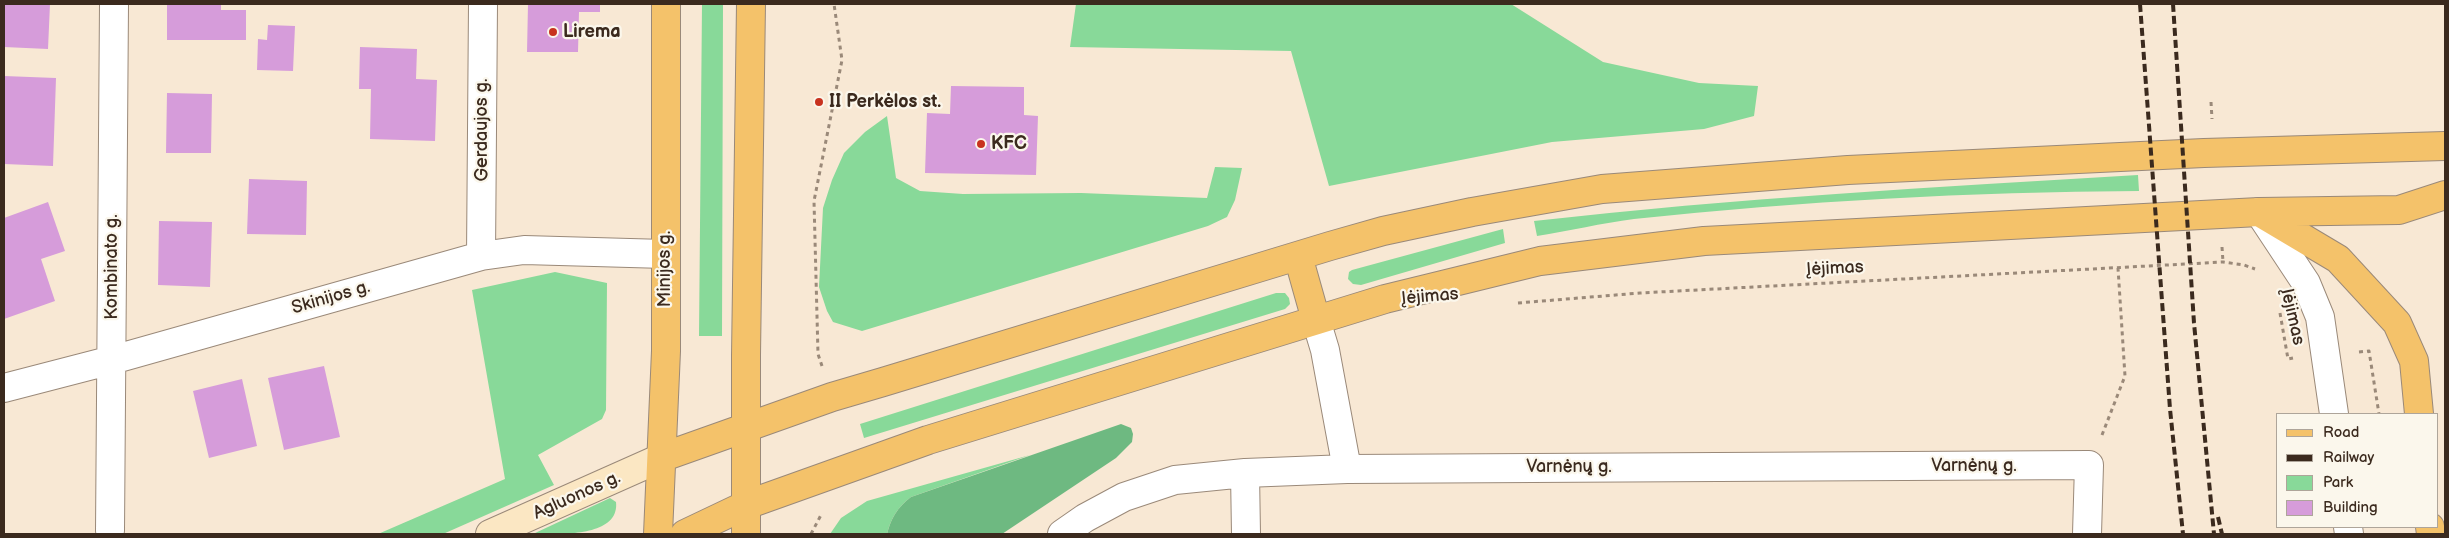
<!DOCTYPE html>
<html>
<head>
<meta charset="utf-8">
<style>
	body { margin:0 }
	#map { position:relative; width:2449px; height:538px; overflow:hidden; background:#f8e8d4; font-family:"Balsamiq Sans",sans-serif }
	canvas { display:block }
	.frame { position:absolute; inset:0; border:5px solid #3b2a1e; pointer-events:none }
	.legend { position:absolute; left:2276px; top:413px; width:162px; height:115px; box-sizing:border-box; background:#fbf7ec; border:1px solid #aea59a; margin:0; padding:6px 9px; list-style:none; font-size:15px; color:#3b2a1e }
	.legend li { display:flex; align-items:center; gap:10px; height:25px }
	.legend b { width:25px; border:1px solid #aea59a }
</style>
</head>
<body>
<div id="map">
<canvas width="2449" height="538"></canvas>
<div class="frame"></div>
<ul class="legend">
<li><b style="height:6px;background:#f4c26a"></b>Road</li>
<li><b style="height:6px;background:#3b2a1e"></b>Railway</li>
<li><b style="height:14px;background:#88d999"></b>Park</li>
<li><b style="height:14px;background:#d69cda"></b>Building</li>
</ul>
</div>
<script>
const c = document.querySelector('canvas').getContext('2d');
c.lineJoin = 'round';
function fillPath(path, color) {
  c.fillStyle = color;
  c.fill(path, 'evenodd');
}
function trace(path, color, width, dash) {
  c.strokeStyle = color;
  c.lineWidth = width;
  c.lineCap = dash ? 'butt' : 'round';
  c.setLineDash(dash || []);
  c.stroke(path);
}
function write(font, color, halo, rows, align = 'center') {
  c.font = font + ' "Balsamiq Sans",sans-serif';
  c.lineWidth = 4.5;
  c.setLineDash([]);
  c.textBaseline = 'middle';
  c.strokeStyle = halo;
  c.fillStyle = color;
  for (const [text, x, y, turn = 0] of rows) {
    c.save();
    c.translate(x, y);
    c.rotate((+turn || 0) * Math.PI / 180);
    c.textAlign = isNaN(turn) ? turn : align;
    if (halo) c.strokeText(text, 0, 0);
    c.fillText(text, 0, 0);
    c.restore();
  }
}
const green = new Path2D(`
	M702 4H723L722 336H699Z
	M1076 4H1511L1603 62 1699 83 1758 86 1754 116 1704 129 1552 142 1329 186 1291 51 1070 47Z
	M887 116 896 178 920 191 963 194 1081 193 1207 198 1215 167 1242 168 1235 200 1227 217 1208 226 862 331 833 322 827 311 819 287 823 208 832 180 844 153 865 132Z
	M2138 175 2139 191C1970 192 1801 201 1634 219 1602 223 1569 231 1537 236L1534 221C1735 198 1937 187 2138 175Z
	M1503 229 1505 243 1361 285 1353 284 1348 279 1349 272 1352 270Z
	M555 272 607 283 606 410 602 419 538 455 554 485 443 534H378L505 479 472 290Z
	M1276 293H1285L1289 298 1290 304 1285 309 864 438 860 424Z
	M1030 455 911 497C897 508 891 518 887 534H830L841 518 867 501Z
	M610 498 616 502C620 538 557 534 533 534Z`);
const forest = new Path2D(`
	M1121 424 1131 428 1133 434 1132 442 1116 458 1002 534H887C891 518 897 508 911 497Z`);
const building = new Path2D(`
	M4 4H50L48 49 4 47Z
	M167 4H221V10H246V40H167Z
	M528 4H600V12H579L578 52H527Z
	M268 25 295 26 293 71 257 70 258 39 267 40Z
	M360 47 417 49 416 79 437 80 435 141 370 139 371 89H359Z
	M4 76 56 78 53 166 4 164Z
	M951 86 1024 87V115L1038 116 1036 175 925 173 927 113 950 114Z
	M167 93 212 94 211 153H166Z
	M249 179 307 181 306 235 247 234Z
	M48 202 65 251 41 259 55 301 4 319V218Z
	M159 221 212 222 210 287 158 285Z
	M324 366 340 437 284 450 268 378Z
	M242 379 257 446 209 458 193 391Z`);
const path = new Path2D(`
	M2211 102 2212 119
	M2222 247 2223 262
	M1518 303 1640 293 2223 262 2244 265 2255 269
	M2280 313 2288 359 2293 358
	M2359 352 2369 351 2379 414
	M822 366 818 354 814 201 842 60 834 4
	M2102 435 2125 376 2118 268
	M811 534 821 515`);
const street = new Path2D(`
	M2259 212 2306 283 2320 317 2334 414
	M481 256 483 4
	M1316 320 1325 350 1347 469
	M4 388 112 360 481 256 524 250 665 254
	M1245 473 1246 534
	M2348 527 2349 534
	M110 531 114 4
	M1062 534 1085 518 1124 497 1175 480 1245 473 1347 469 2089 465 2087 534`);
const secondary = new Path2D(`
	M490 534 663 457`);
const primary = new Path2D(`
	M2259 212 2338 259 2397 323 2414 361 2419 414
	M1298 256 1316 320
	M663 457 832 397 883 382 1330 246 1383 231 1472 212 1602 189 1848 170 2204 153 2445 146
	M2430 527 2431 534
	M658 534 666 351V4
	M685 534 746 505 928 440 1385 299 1540 261 1704 241 2259 212 2399 210 2445 195
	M746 534V355L751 4`);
const rail = new Path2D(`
	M2140 4 2170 409 2183 534
	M2173 4 2194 323 2214 534
	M2218 517 2222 534`);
const markers = [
	[553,32,5,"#c8321e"],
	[819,102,5,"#c8321e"],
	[981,144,5,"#c8321e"]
];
const poiNames = [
	["Lirema",563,32],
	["II Perkėlos st.",829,102],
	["KFC",991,144]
];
const streetNames = [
	["Gerdaujos g.",482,130,-90],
	["Kombinato g.",112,267,-90],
	["Minijos g.",665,269,-90],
	["Įėjimas",1835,269,-3],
	["Įėjimas",1430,297,-5],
	["Skinijos g.",331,298,-16],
	["Įėjimas",2292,317,77],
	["Varnėnų g.",1974,466],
	["Varnėnų g.",1569,467],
	["Agluonos g.",577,496,-24]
];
fillPath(green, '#88d999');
fillPath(forest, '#6eb981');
fillPath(building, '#d69cda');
trace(street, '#9a8979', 30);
trace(secondary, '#9a8979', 30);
trace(primary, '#9a8979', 30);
trace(path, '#9a8979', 3, [4, 4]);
trace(street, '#fff', 28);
trace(secondary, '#fbe7c3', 28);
trace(primary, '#f4c26a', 28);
trace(rail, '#3b2a1e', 4, [8, 4]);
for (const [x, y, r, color] of markers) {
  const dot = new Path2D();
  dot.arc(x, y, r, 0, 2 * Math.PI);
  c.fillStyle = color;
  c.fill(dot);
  trace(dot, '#fbf7ec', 2);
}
write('bold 18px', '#3b2a1e', '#fbf7ec', poiNames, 'left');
write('18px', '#3b2a1e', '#fbf7ec', streetNames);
</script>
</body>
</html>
